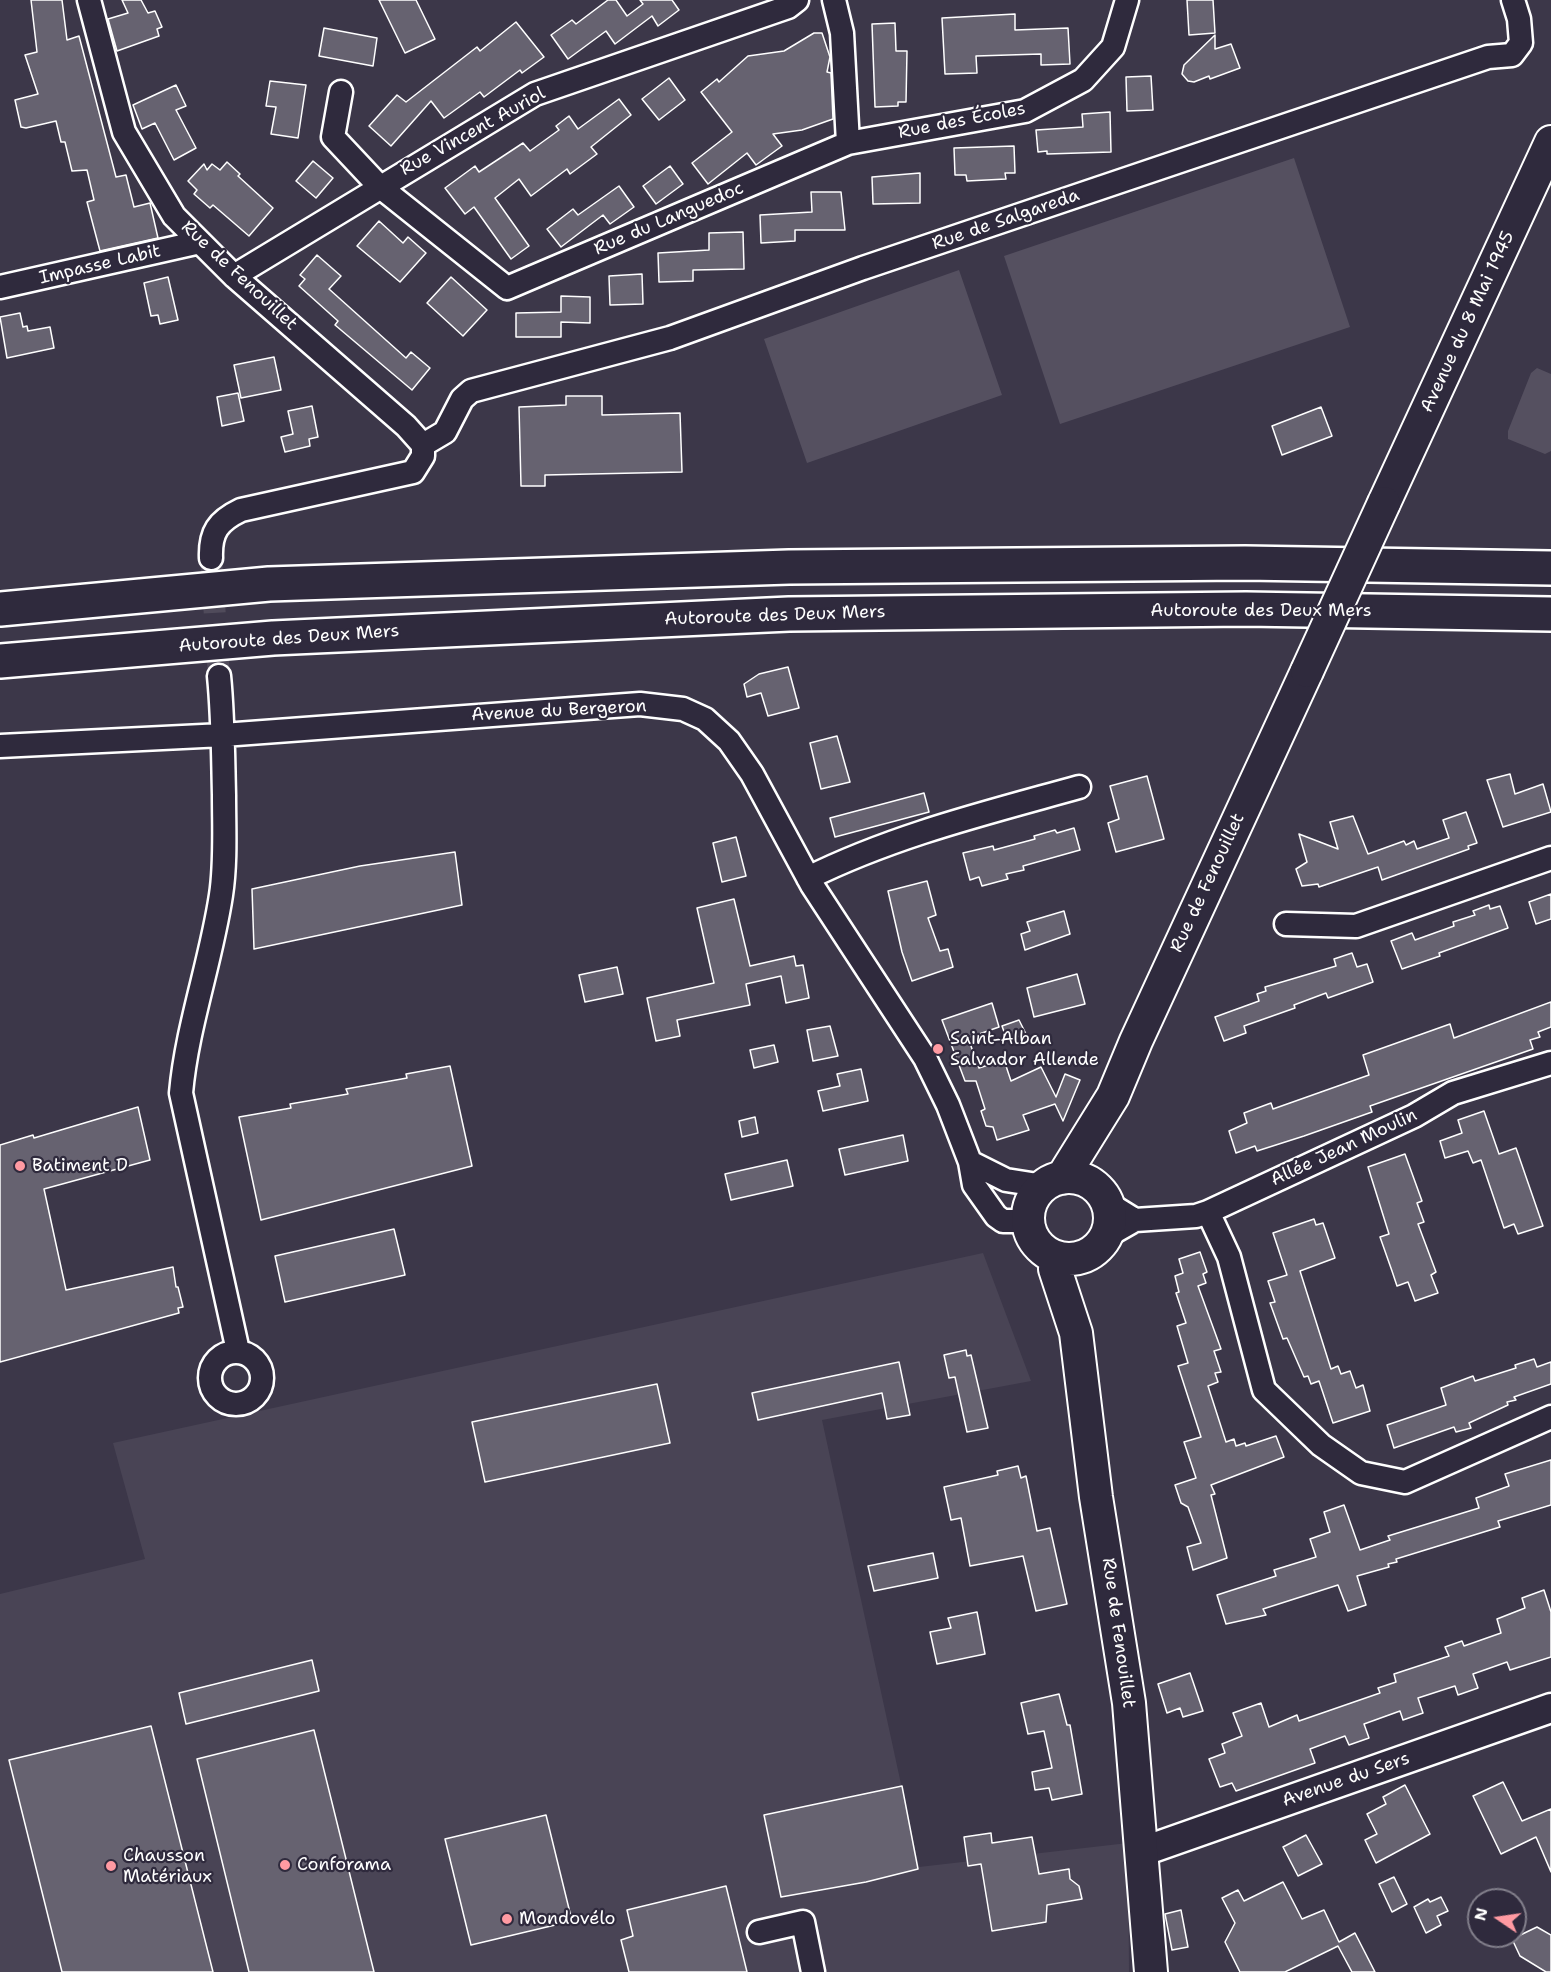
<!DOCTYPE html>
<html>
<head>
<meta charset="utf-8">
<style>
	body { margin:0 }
	#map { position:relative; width:1551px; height:1972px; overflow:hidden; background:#3c3749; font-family:"Shantell Sans",sans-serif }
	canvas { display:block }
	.north { position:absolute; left:1467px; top:1888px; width:60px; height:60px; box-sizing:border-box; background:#2f2a3d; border:2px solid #827f8b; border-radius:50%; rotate:283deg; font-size:16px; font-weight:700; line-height:24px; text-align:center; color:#fff }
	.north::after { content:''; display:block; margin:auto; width:21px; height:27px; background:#ff9aa2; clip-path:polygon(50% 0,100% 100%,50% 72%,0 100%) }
</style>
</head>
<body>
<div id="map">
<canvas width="1551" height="1972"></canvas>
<div class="north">N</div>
</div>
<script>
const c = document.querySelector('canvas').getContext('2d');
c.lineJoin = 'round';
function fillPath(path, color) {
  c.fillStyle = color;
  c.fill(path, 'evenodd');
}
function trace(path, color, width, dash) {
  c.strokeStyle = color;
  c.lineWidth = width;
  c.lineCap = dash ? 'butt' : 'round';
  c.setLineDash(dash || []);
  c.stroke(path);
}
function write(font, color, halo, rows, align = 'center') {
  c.font = font + ' "Shantell Sans",sans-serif';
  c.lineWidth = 4.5;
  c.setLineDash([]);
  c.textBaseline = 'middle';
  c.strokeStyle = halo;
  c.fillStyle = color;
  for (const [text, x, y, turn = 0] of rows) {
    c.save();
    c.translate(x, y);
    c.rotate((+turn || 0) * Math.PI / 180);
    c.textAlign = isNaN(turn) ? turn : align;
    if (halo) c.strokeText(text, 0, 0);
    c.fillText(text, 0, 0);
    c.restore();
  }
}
const built = new Path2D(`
	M983 1253 1031 1381 822 1420 919 1867 1128 1843 1129 1972H0V1594L145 1559 113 1443Z`);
const green = new Path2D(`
	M1294 158 1350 327 1060 424 1004 256Z
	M959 270 1002 395 807 463 764 339Z
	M1537 368 1551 374V451L1545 454 1508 439V431L1531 373Z`);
const building = new Path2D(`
	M31 0H62L67 40 79 36 116 177 126 175 134 207 150 203 158 238 100 251 87 202 94 200 87 170 72 171 65 142H61L56 121 26 128 21 127 15 100 38 94 25 55 37 52Z
	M122 0H141L148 13 155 11 162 27 157 29 159 36 117 51 108 19 128 13Z
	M379 0H416L435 39 405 53Z
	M608 0H616L627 16 643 4 640 0H672L679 10 658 26 652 16 615 44 606 31 568 59 551 35 572 20 576 24Z
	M1187 0H1213L1215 33 1189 35Z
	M1015 14V30L1068 28 1070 64 1041 65V54L976 56 977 73 945 74 942 18Z
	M516 22 544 57 522 73 520 70 484 97 480 92 444 118 431 101 391 146 369 126 397 95 406 102 477 47 480 51Z
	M895 23 896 51H907L906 102H898V106L875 107 872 24Z
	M324 28 377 38 373 66 319 56Z
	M814 33H822L830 57 827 72 831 73 833 119 802 130 773 134 782 146 756 165 747 153 708 184 692 163 732 132 701 92 717 79 719 82 748 56 784 51Z
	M1215 35V49L1231 44 1240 68 1210 79 1209 76 1194 82 1188 81 1182 74 1184 65Z
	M1151 76 1153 110 1127 111 1126 77Z
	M669 78 685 100 659 120 642 99Z
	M270 81 306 85 298 138 271 134 276 107 266 106Z
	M176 85 186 106 176 110 196 148 174 160 155 123 142 129 133 105Z
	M619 99 631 115 591 147 597 154 570 174 567 169 531 196 519 179 495 198 529 246 511 259 474 207 465 214 445 188 475 166 479 172 523 143 530 151 559 130 556 126 569 116 578 129Z
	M1110 112 1111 152 1047 154V151L1038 152 1036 130 1083 127 1082 114Z
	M1014 146 1015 173H1005L1006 179 967 181 966 175H955L954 148Z
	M313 161 333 178 316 198 296 181Z
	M227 162 240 174 238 176 273 208 249 236 213 205 210 208 194 194 197 190 188 181 204 164 207 170 212 164 220 170Z
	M670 166 683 184 656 204 643 186Z
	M920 173V203L873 204 872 177Z
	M619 186 634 207 610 224 603 215 561 247 547 229 573 209 578 215Z
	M811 192H841L845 230H795V241L761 243 760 215 812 212Z
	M379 221 403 243 408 237 426 253 400 282 357 246Z
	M743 232 744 269 693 270V281L659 282 658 253 709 250V233Z
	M317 255 341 276 329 289 406 358 411 352 430 368 412 390 335 325 338 321 299 286 305 279 300 275Z
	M642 274 643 304 610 305 609 276Z
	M168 277 178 320 160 324 158 315 151 316 144 283Z
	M451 277 487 310 463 336 427 303Z
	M561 296 590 297V323L561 322V337H516V313L561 312Z
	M20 313 23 327 27 326 28 331 50 327 54 348 7 358 0 317Z
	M274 357 281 390 241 398 234 365Z
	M238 393 244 421 222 426 217 397Z
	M566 396H602V415L680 413 682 472 545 475V486H521L519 407 566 405Z
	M312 406 318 437 309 439 310 446 285 452 281 437 293 434 288 411Z
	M1321 407 1332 436 1282 455 1272 426Z
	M788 667 799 708 768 716 761 693 747 697 744 684 759 674Z
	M837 736 850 782 821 789 810 743Z
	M1510 774 1515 794 1543 784 1551 812 1503 827 1487 780Z
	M1147 776 1164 839 1116 852 1108 823 1119 819 1110 786Z
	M924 793 929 812 835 837 830 818Z
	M1466 812 1477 843 1468 846 1469 849 1382 880 1378 867 1319 887 1318 884 1302 886 1296 869 1307 862 1299 834 1338 849 1330 822 1353 816 1368 854 1404 841 1406 845 1414 841 1417 849 1449 838 1443 820Z
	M1074 828 1080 850 1023 866 1024 870 1006 874 1008 879 982 886 979 877 970 880 963 853 993 846 994 850 1035 839 1034 836 1055 830 1057 833Z
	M736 837 746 876 722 882 713 843Z
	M455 852 462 905 254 949 252 889 360 866Z
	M927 881 936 915 928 918 940 951 948 949 953 967 912 981 902 952 888 891Z
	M1551 894V919L1536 924 1529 902Z
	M734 899 750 966 794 956 796 966 803 965 809 998 786 1003 781 976 746 984 750 1005 677 1020 680 1036 656 1041 647 998 714 983 697 908Z
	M1489 905 1490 909 1500 906 1508 928 1439 953 1440 956 1402 969 1391 941 1412 933 1415 940 1454 926 1453 922 1475 915 1473 911Z
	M1064 911 1070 934 1025 950 1021 934 1030 931 1027 922Z
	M1352 953 1357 967 1367 964 1373 982 1328 998 1326 993 1294 1005 1295 1008 1244 1026 1246 1033 1224 1041 1215 1017 1259 1001 1257 994 1266 991 1265 987 1336 966 1334 959Z
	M617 967 623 994 585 1002 579 975Z
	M1077 974 1085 1004 1034 1017 1027 988Z
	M1551 1002V1027L1538 1032 1540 1037 1530 1040 1533 1049 1370 1106 1372 1112 1304 1136 1257 1151 1255 1146 1236 1153 1229 1131 1247 1123 1244 1113 1271 1103 1273 1109 1369 1075 1363 1055 1450 1024 1454 1038Z
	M992 1003 999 1027 968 1038 979 1068 1004 1060 1011 1081 1041 1067 1056 1097 1065 1074 1080 1080 1063 1121 1055 1104 1023 1115 1029 1130 997 1140 993 1127 986 1126 981 1111 985 1109 976 1081H965L942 1020Z
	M1019 1020 1026 1034 1007 1040 1002 1026Z
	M830 1026 838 1056 813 1061 807 1030Z
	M774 1045 778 1062 754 1068 750 1050Z
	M450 1066 472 1166 261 1220 239 1117 291 1108 290 1104 348 1094 346 1089 407 1078 406 1074Z
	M861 1069 868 1101 823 1111 818 1091 840 1086 837 1074Z
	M138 1107 150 1160 44 1189 66 1290 173 1267 176 1287H178L183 1307 178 1308 179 1313 0 1362V1145L33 1135 34 1138Z
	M1484 1111 1499 1154 1516 1148 1543 1226 1518 1234 1514 1224 1504 1228 1481 1160 1473 1163 1468 1151 1445 1158 1440 1141 1462 1133 1458 1120Z
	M755 1117 758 1133 742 1137 739 1121Z
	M903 1135 908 1161 845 1175 839 1149Z
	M1405 1154 1422 1201 1417 1203 1424 1222 1418 1224 1436 1272 1431 1275 1438 1293 1415 1301 1408 1282 1397 1286 1392 1271 1380 1237 1389 1234 1368 1167Z
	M787 1160 793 1186 731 1200 725 1174Z
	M1314 1219 1316 1225 1323 1223 1335 1258 1300 1271 1331 1369 1338 1366 1341 1374 1350 1371 1356 1388 1363 1385 1370 1411 1333 1423 1319 1381 1311 1384 1308 1376 1304 1377 1287 1338 1283 1339 1270 1303 1275 1302 1268 1281 1287 1275 1273 1233Z
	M394 1229 405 1275 285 1302 275 1256Z
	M1200 1252 1207 1272 1203 1274 1206 1283 1198 1286 1221 1349 1214 1351 1221 1372 1215 1373 1218 1382 1208 1386 1226 1442 1234 1439 1236 1446 1245 1443 1246 1446 1276 1436 1284 1457 1211 1485 1215 1494 1211 1495 1227 1558 1193 1570 1187 1547 1201 1543 1188 1507 1181 1503 1175 1485 1196 1478 1184 1442 1201 1437 1178 1366 1188 1363 1177 1326 1186 1323 1176 1293 1179 1292 1175 1276 1183 1273 1179 1259Z
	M966 1350 967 1356 971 1355 988 1428 967 1432 955 1377 949 1378 944 1355Z
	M1534 1359 1537 1367 1551 1362V1384L1514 1397 1516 1400 1507 1402 1508 1405 1469 1423 1471 1428 1456 1432 1454 1427 1394 1448 1387 1425 1446 1405 1441 1388 1473 1376 1475 1381 1516 1368 1515 1365Z
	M899 1362 910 1415 887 1419 882 1393 758 1420 752 1393Z
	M657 1384 670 1443 485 1482 472 1422Z
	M1551 1460V1505L1498 1521 1500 1527 1396 1559 1397 1562 1388 1564 1389 1567 1357 1576 1366 1605 1348 1611 1338 1585 1263 1609 1266 1615 1226 1624 1217 1595 1276 1576 1274 1570 1316 1557 1310 1539 1330 1532 1324 1512 1344 1505 1360 1550 1390 1540 1388 1536 1479 1508 1476 1498 1509 1486 1505 1474Z
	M1018 1466 1021 1478 1026 1476 1037 1531 1050 1528 1067 1604 1036 1611 1023 1556 970 1566 961 1518 951 1520 944 1487 998 1475 997 1471Z
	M933 1553 938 1578 874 1591 868 1566Z
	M1544 1590 1551 1612V1657L1510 1670 1507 1662 1473 1674 1478 1688 1458 1695 1455 1686 1418 1698 1423 1713 1403 1720 1400 1711 1364 1724 1369 1738 1349 1745 1345 1736 1310 1749 1315 1763 1236 1791 1232 1783 1220 1787 1209 1759 1225 1753 1222 1744 1242 1736 1233 1713 1261 1703 1269 1727 1297 1715 1299 1721 1380 1693 1378 1688 1396 1682 1394 1674 1449 1656 1445 1647 1462 1641 1464 1646 1501 1633 1497 1619 1525 1608 1522 1598Z
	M977 1612 985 1654 937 1664 930 1632 951 1628 948 1618Z
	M312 1660 319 1691 186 1724 179 1693Z
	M1190 1673 1203 1711 1183 1717 1180 1708 1167 1713 1158 1684Z
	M1059 1694 1067 1725H1070L1082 1794 1052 1800 1049 1788 1035 1790 1032 1772 1052 1768 1044 1731 1028 1734 1021 1703Z
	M151 1726 213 1972H62L9 1760Z
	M314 1730 374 1972H249L197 1759Z
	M1503 1782 1522 1821 1551 1809V1872L1536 1837 1501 1854 1473 1796Z
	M1405 1785 1430 1834 1376 1863 1365 1840 1377 1834 1367 1814 1386 1804 1383 1797Z
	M902 1786 918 1869 866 1882 781 1897 764 1815Z
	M546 1815 572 1921 471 1945 445 1839Z
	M991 1833 992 1843 1032 1837 1039 1874 1069 1869 1070 1879 1079 1886 1082 1899 1047 1905 1046 1922 992 1931 981 1864 968 1866 964 1837Z
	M1306 1835 1322 1864 1298 1876 1283 1847Z
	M1394 1877 1407 1904 1392 1912 1379 1884Z
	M1283 1882 1302 1919 1324 1910 1339 1942 1355 1933 1375 1972H1352L1338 1946 1285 1972H1240L1225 1942 1235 1923 1222 1898 1238 1890 1244 1901Z
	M726 1886 747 1972H629L621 1940 633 1936 627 1910Z
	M1441 1897 1448 1911 1437 1916 1441 1925 1426 1933 1414 1907 1428 1899 1430 1902Z
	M1181 1910 1188 1947 1172 1950 1165 1914Z
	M1537 1927 1551 1935V1972H1546L1520 1956 1512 1939Z`);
const minorTunnel = new Path2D(`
	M211 558 219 676`);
const minor = new Path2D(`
	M89 0 124 132 174 216 234 276 406 426 423 445
	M834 0 842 33 848 143
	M341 92 333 137 379 186 507 288 848 143 1025 111 1083 80 1113 47 1127 0
	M234 276 535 94 788 7 797 0
	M0 287 200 242
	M423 445 445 432 462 399 471 391 670 338 863 268 1488 57 1512 55 1521 43 1519 19 1513 0
	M211 558C210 532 218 521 241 510L413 472 423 456V445
	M219 676C223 715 223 755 224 795 224 828 226 862 221 895 211 962 187 1026 181 1093L238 1351
	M0 746 223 735 640 704 683 709 705 719 729 741 752 774 812 885 925 1058 948 1105 970 1162 974 1185 996 1216 1003 1221H1028
	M808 878C895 835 986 813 1079 787
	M1286 924 1356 926 1551 858
	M970 1162 1006 1180 1044 1186
	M1106 1202 1135 1220
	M1208 1212 1229 1257 1264 1390 1321 1445 1361 1473 1405 1482 1551 1417
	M1107 1236 1135 1220 1196 1216 1208 1212 1414 1116 1453 1093 1551 1063
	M210 1378a26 26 0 1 1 52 0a26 26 0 1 1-52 0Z
	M759 1932 803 1922 813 1972`);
const tertiary = new Path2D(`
	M1141 1852 1551 1708`);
const secondary = new Path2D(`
	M1384 503 1551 142
	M1028 1218a41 41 0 1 1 82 0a41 41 0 1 1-82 0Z
	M1062 1178 1113 1096 1136 1041 1307 671
	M1057 1258 1055 1269 1076 1333 1096 1497 1129 1703 1151 1972`);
const motorway = new Path2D(`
	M0 609 269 584 789 567 1245 563 1551 568
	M0 661 273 638 789 614 1246 609 1551 614`);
const secondaryBridge = new Path2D(`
	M1307 671 1384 503`);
const markers = [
	[938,1049,6,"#ff9aa2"],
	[20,1166,6,"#ff9aa2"],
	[285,1865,6,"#ff9aa2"],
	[111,1866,6,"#ff9aa2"],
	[507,1919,6,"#ff9aa2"]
];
const streetNames = [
	["Rue des Écoles",962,121,-11],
	["Rue Vincent Auriol",473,132,-29],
	["Rue du Languedoc",669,219,-23],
	["Rue de Salgareda",1006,220,-19],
	["Impasse Labit",100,265,-13],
	["Rue de Fenouillet",239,276,43],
	["Avenue du 8 Mai 1945",1468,322,-65],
	["Autoroute des Deux Mers",1261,611],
	["Autoroute des Deux Mers",775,616,-2],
	["Autoroute des Deux Mers",289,639,-4],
	["Avenue du Bergeron",559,711,-3],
	["Rue de Fenouillet",1208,883,-65],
	["Allée Jean Moulin",1344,1148,-25],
	["Rue de Fenouillet",1118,1633,82],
	["Avenue du Sers",1346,1780,-19]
];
const poiNames = [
	["Saint-Alban",950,1039],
	["Salvador Allende",950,1060],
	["Batiment D",32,1166],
	["Chausson",123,1856],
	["Matériaux",123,1877],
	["Conforama",297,1865],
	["Mondovélo",519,1919]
];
fillPath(built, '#494455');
fillPath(green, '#555060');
fillPath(building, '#666270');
trace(building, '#fff', 1.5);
trace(minorTunnel, '#504b5b', 22, [22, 11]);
trace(minor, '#fff', 27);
trace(tertiary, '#fff', 33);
trace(secondary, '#fff', 36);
trace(motorway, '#fff', 38);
trace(minor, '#2f2a3d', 22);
trace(tertiary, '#2f2a3d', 28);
trace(secondary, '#2f2a3d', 32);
trace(motorway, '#2f2a3d', 33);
trace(secondaryBridge, '#fff', 36, []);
trace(secondaryBridge, '#2f2a3d', 32);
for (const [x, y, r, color] of markers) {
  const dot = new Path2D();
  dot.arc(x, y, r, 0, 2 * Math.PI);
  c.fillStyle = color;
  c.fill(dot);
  trace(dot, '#2f2a3d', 2);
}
write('18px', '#fff', '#2f2a3d', streetNames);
write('18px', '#fff', '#2f2a3d', poiNames, 'left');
</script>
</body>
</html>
